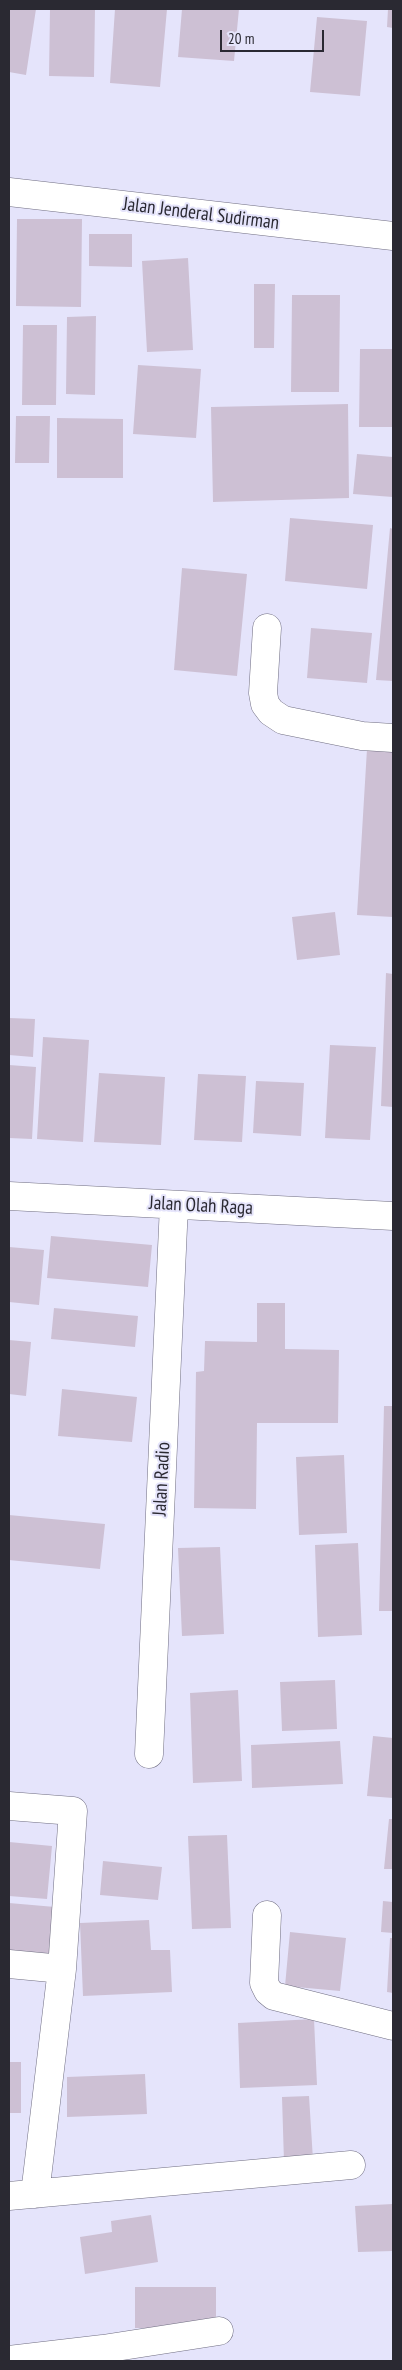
<!DOCTYPE html>
<html>
<head>
<meta charset="utf-8">
<style>
	body { margin:0 }
	#map { position:relative; width:402px; height:2370px; overflow:hidden; background:#e5e4fb; font-family:"PT Sans Narrow",sans-serif }
	canvas { display:block }
	.frame { position:absolute; inset:0; border:10px solid #2a2932; pointer-events:none }
	.scale { position:absolute; left:220px; top:30px; width:104px; height:22px; box-sizing:border-box; border:2px solid #2a2932; border-top:0; padding-left:6px; font-size:15px; line-height:18px; white-space:nowrap; color:#2a2932; -webkit-text-stroke:4px #e5e4fb; paint-order:stroke }
</style>
</head>
<body>
<div id="map">
<canvas width="402" height="2370"></canvas>
<div class="frame"></div>
<div class="scale">20 m</div>
</div>
<script>
const g = document.querySelector('canvas').getContext('2d');
g.lineJoin = 'round';
function paint(path, color) {
  g.fillStyle = color;
  g.fill(path, 'evenodd');
}
function toPath(rows) {
  const path = new Path2D();
  for (const r of rows) {
    path.moveTo(r[0], r[1]);
    for (let i = 2; i < r.length; i += 2) path.lineTo(r[i], r[i + 1]);
  }
  return path;
}
function trace(path, color, width, dash) {
  g.strokeStyle = color;
  g.lineWidth = width;
  g.lineCap = dash ? 'butt' : 'round';
  g.setLineDash(dash || []);
  g.stroke(path);
}
function label(font, color, halo, rows, align = 'center') {
  g.font = font + ' "PT Sans Narrow",sans-serif';
  g.lineWidth = 4;
  g.setLineDash([]);
  g.textBaseline = 'middle';
  g.strokeStyle = halo;
  g.fillStyle = color;
  for (const [text, x, y, turn = 0] of rows) {
    g.save();
    g.translate(x, y);
    g.rotate((+turn || 0) * Math.PI / 180);
    g.textAlign = isNaN(turn) ? turn : align;
    if (halo) g.strokeText(text, 0, 0);
    g.fillText(text, 0, 0);
    g.restore();
  }
}
const building = toPath([
	[9,9,36,9,26,75,9,72],
	[50,9,95,9,94,77,49,76],
	[115,9,167,9,160,87,110,83],
	[182,9,239,9,234,61,178,57],
	[388,9,393,9,393,28,387,27],
	[317,17,367,21,360,96,310,92],
	[17,219,82,219,81,307,16,306],
	[89,234,132,234,132,267,89,266],
	[188,258,193,350,147,352,142,261],
	[254,284,275,284,274,348,254,348],
	[292,295,340,295,339,392,291,392],
	[96,316,95,395,66,394,67,317],
	[23,325,57,325,56,405,22,405],
	[360,349,393,349,393,427,359,427],
	[138,365,201,369,196,438,133,434],
	[348,404,349,498,213,502,211,407],
	[16,416,50,416,49,463,15,463],
	[57,418,123,419,123,478,57,478],
	[357,454,393,457,393,497,353,494],
	[290,518,373,525,367,589,285,581],
	[390,528,393,529,393,681,376,680],
	[182,568,247,574,237,676,174,670],
	[311,628,372,633,367,683,307,678],
	[367,749,393,750,393,917,357,915],
	[335,912,340,955,297,960,292,917],
	[386,973,393,974,393,1107,381,1106],
	[9,1018,35,1019,33,1057,9,1055],
	[43,1037,89,1040,83,1142,37,1139],
	[330,1045,376,1047,370,1140,325,1138],
	[9,1065,36,1067,32,1139,9,1138],
	[99,1073,165,1077,161,1145,94,1142],
	[198,1074,246,1076,242,1142,194,1140],
	[256,1081,304,1083,301,1136,253,1133],
	[51,1236,152,1245,148,1287,47,1278],
	[9,1247,44,1250,39,1305,9,1302],
	[257,1303,285,1303,285,1349,339,1350,338,1423,257,1423,256,1509,194,1508,196,1372,204,1371,205,1341,257,1342],
	[54,1308,138,1316,135,1347,51,1339],
	[9,1340,31,1342,26,1396,9,1394],
	[62,1389,137,1397,132,1442,58,1436],
	[384,1406,393,1406,393,1611,379,1611],
	[344,1455,347,1533,299,1535,296,1457],
	[9,1515,105,1524,100,1569,9,1560],
	[358,1543,362,1635,318,1637,315,1545],
	[220,1547,224,1634,182,1636,178,1548],
	[335,1680,337,1729,282,1731,280,1682],
	[238,1690,242,1781,193,1783,190,1693],
	[373,1736,393,1738,393,1798,367,1796],
	[340,1741,343,1784,252,1788,251,1745],
	[389,1819,393,1819,393,1869,384,1869],
	[227,1835,231,1928,192,1929,188,1836],
	[9,1842,52,1846,47,1899,9,1896],
	[103,1861,162,1867,158,1900,100,1895],
	[383,1901,393,1902,393,1933,381,1932],
	[9,1903,55,1907,49,1971,9,1968],
	[149,1920,151,1950,170,1950,172,1992,83,1996,80,1923],
	[290,1932,346,1938,340,1991,285,1986],
	[390,1938,393,1938,393,1993,387,1992],
	[314,2019,317,2085,240,2088,238,2023],
	[9,2062,21,2062,21,2113,9,2113],
	[145,2074,147,2114,67,2117,67,2077],
	[309,2096,313,2160,284,2162,282,2097],
	[393,2204,393,2251,358,2252,355,2206],
	[151,2215,158,2262,85,2274,80,2237,112,2232,111,2221],
	[135,2287,216,2287,216,2328,135,2328]
]);
const minor = toPath([
	[267,628,263,693,265,704,271,712,283,720,362,736,393,738],
	[9,1196,393,1216],
	[149,1754,174,1205],
	[9,1806,73,1811,62,1969,35,2194],
	[267,1915,264,1983,268,1991,274,1996,393,2026],
	[9,1964,62,1969],
	[9,2196,351,2165],
	[9,2360,103,2349,219,2331]
]);
const major = toPath([
	[9,192,393,236]
]);
const streetNames = [
	["Jalan Jenderal Sudirman",201,214,7],
	["Jalan Olah Raga",201,1206,3],
	["Jalan Radio",162,1479,-87]
];
paint(building, '#cdc0d4');
trace(minor, '#706e82', 29);
trace(major, '#706e82', 29);
trace(minor, '#fff', 28);
trace(major, '#fff', 28);
label('19px', '#2a2932', '#e5e4fb', streetNames);
</script>
</body>
</html>
